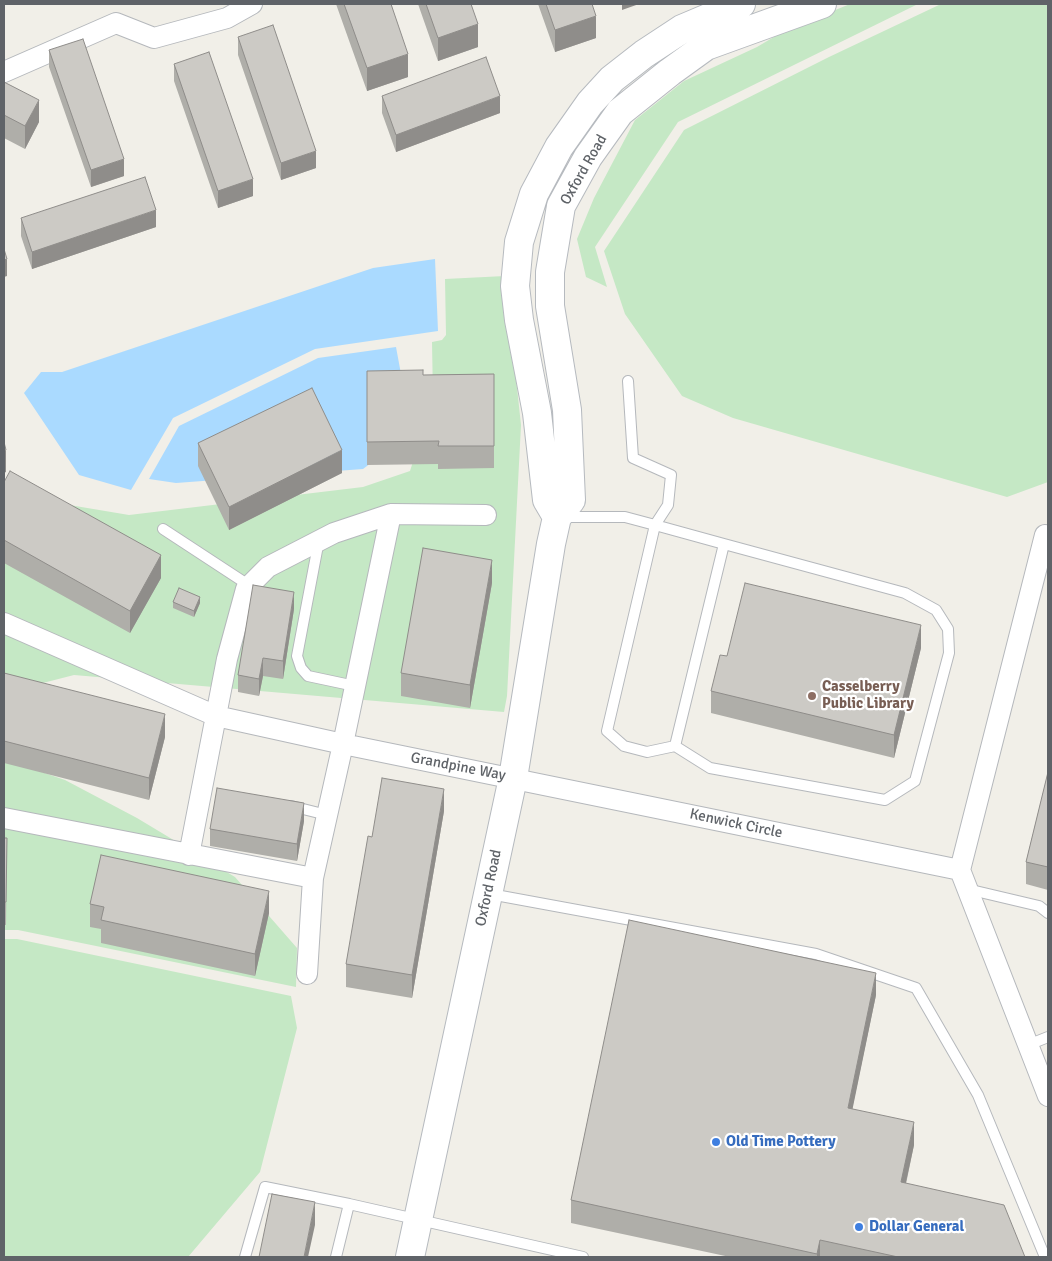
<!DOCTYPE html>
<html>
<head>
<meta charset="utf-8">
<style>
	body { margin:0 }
	#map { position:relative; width:1052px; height:1261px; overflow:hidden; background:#f1efe8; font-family:Signika,sans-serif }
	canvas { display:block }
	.frame { position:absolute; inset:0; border:5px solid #5f6368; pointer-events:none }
</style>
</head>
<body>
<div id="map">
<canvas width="1052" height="1261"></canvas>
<div class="frame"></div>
</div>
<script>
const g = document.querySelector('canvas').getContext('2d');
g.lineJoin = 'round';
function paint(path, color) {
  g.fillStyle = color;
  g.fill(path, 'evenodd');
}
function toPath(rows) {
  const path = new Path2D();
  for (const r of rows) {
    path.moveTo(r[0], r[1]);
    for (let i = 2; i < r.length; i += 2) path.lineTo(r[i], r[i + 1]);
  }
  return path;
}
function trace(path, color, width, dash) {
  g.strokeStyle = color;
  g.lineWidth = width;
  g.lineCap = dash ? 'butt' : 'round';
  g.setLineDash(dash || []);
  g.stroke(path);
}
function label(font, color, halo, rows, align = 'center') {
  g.font = font + ' Signika,sans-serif';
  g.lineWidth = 4.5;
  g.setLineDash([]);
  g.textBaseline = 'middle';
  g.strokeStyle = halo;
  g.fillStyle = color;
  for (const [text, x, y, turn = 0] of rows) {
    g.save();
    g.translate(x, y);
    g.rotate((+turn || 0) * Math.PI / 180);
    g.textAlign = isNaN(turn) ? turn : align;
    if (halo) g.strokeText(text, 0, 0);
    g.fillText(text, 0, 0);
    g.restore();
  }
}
const green = toPath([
	[850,4,918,4,678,122,595,247,607,287,586,277,577,239,594,198,635,120,684,81,757,47,784,31],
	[941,4,1048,4,1048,482,1007,497,733,418,682,396,625,314,604,251,684,130,829,57],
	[505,276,521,425,507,696,504,712,74,675,4,693,4,494,129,515,363,487,410,471,433,399,432,342,442,340,446,335,445,279],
	[4,759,65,780,137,818,235,877,297,948,296,987,18,930,4,930],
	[4,939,17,939,291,996,297,1028,260,1172,188,1257,4,1257]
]);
const water = toPath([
	[435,259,438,331,315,349,173,418,131,490,79,475,24,393,41,372,62,372,373,268],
	[396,347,411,428,388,450,363,469,176,483,149,479,179,426,318,358]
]);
const lane = toPath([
	[561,517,625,517,655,525,724,544,905,593,936,610,948,629,949,653,915,781,885,800,710,768,675,746,647,752,624,746,607,731,655,525,668,505,671,475,633,458,628,381],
	[163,529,250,586],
	[319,540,297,656,301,668,308,676,355,686],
	[675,746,724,544],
	[291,806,327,815],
	[967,889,1039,906,1048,913],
	[490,894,816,954,916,988,978,1095,1045,1257],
	[1028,1045,1048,1037],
	[245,1257,265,1187,349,1204],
	[336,1257,349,1204,583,1257]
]);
const street = toPath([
	[4,72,116,23,154,38,227,18,252,4],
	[4,623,216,716,343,744,391,514],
	[4,818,313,878,343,744,960,870,1048,1096],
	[189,855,227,659,246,589,268,567,334,533,391,514,486,515],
	[960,870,1045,535,1048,536],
	[307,974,313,878]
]);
const secondary = toPath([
	[557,517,547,500,537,413,519,320,515,286,519,242,534,194,559,147,590,103,612,79,644,54,682,29,741,4],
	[410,1257,513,778,551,544,557,517,571,500,567,410,550,306,550,272,561,206,588,157,620,112,670,72,706,46,822,4]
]);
const wall = toPath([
	[336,4,391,4,408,77,367,91],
	[418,4,471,4,478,47,438,61],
	[538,4,592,4,596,38,555,52],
	[238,37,316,168,281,180,238,55],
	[49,50,124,176,91,187,49,67],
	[174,64,253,196,218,208,174,81],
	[4,82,39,122,25,149,4,138],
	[382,96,500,113,396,152,382,113],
	[21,218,156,227,32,269,21,236],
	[367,371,423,375,494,374,494,468,438,469,438,464,367,465],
	[198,443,342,473,229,530,198,466],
	[4,482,161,578,130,633,4,563],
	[492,583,470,708,401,696,401,673],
	[173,602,200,603,194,617,173,608],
	[294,609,283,679,263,676,259,696,238,692,238,675],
	[921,648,894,758,711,713,711,691],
	[4,673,165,737,149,800,4,763],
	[1048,772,1048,890,1026,884,1026,862],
	[444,811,412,998,346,987,346,964,372,837],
	[304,821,297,861,210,846,210,829],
	[4,838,7,838,6,925,4,925],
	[90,904,269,913,255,976,101,943,101,929,90,927],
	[876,995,852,1109,914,1145,906,1184,1025,1257,730,1257,571,1223,571,1200]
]);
const shadedWall = toPath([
	[622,4,639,4,622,10],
	[596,16,596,38,555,52,555,30],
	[478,24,478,47,438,61,438,38],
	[408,54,408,77,367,91,367,68],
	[500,96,500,113,396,152,396,135],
	[39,100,39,122,25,149,25,126],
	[316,151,316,168,281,180,281,163],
	[124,159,124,176,91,187,91,170],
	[253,179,253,196,218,208,218,191],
	[156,210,156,227,32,269,32,252],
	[7,259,7,276,4,277,4,260],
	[6,450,6,472,4,473,4,451],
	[342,450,342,473,229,530,229,507],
	[161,555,161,578,130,633,130,611],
	[492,560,492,583,470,708,470,685],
	[294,592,294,609,283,679,283,661],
	[200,597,200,603,194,617,194,611],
	[921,625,921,648,894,758,894,735],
	[263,658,263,676,259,696,259,679],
	[165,714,165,737,149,800,149,778],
	[444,789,444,811,412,998,412,975],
	[304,803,304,821,297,861,297,844],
	[269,891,269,913,255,976,255,954],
	[876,973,876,995,848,1131,848,1108],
	[914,1122,914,1145,901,1205,901,1182],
	[315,1202,315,1225,308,1257,304,1257],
	[820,1240,820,1257,817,1257,817,1254]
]);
const building = toPath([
	[344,4,391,4,408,54,367,68,344,4],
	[426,4,471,4,478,24,438,38,426,4],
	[546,4,592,4,596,16,555,30,546,4],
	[273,25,316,151,281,163,238,37,273,25],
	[83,39,124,159,91,170,49,50,83,39],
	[209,52,253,179,218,191,174,64,209,52],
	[486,57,500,96,396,135,382,96,486,57],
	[4,82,39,100,25,126,4,115,4,82],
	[145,177,156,210,32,252,21,218,145,177],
	[4,249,7,259,4,260,4,249],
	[423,370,423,375,494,374,494,446,438,446,439,441,367,442,367,371,423,370],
	[312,388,342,450,229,507,198,443,312,388],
	[4,442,6,450,4,451,4,442],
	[10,471,161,555,130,611,4,540,4,482,10,471],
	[423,548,492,560,470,685,401,673,423,548],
	[745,583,921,625,894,735,711,691,720,655,727,656,745,583],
	[253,585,294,592,283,661,263,658,259,679,238,675,253,585],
	[179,588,200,597,194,611,173,602,179,588],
	[4,673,165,714,149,778,4,741,4,673],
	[1048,772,1048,867,1026,862,1048,772],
	[382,778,444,789,412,975,346,964,368,836,372,837,382,778],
	[217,788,304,803,297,844,210,829,217,788],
	[4,838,7,838,6,902,4,902,4,838],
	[101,855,269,891,255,954,101,920,104,907,90,904,101,855],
	[629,920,876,973,848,1108,914,1122,901,1182,1004,1205,1025,1257,898,1257,820,1240,817,1254,571,1200,629,920],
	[272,1194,315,1202,304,1257,259,1257,272,1194]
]);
const markers = [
	[812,696,5,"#8d6e63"],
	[716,1142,5,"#3f7fe0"],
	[859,1227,5,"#3f7fe0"]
];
const streetNames = [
	["Oxford Road",584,170,-60],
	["Grandpine Way",458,767,11],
	["Kenwick Circle",736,824,12],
	["Oxford Road",489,888,-78]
];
const educationNames = [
	["Casselberry",822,687],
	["Public Library",822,704]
];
const shopNames = [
	["Old Time Pottery",726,1142],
	["Dollar General",869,1227]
];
paint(green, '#c5e8c5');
paint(water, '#aadaff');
trace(lane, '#b5b8bc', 12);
trace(street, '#b5b8bc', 22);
trace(secondary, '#b6babf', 30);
trace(lane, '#fff', 10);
trace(street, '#fff', 20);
trace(secondary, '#fff', 28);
paint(wall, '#afaea9');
paint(shadedWall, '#8f8d8a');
paint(building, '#cccac5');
trace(building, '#8f8d8a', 1);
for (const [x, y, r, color] of markers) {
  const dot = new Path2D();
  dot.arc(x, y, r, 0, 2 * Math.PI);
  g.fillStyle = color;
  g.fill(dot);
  trace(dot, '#fff', 2);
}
label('15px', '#5f6368', '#fff', streetNames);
label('bold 15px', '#785e54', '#fff', educationNames, 'left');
label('bold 15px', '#366cbe', '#fff', shopNames, 'left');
</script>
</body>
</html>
